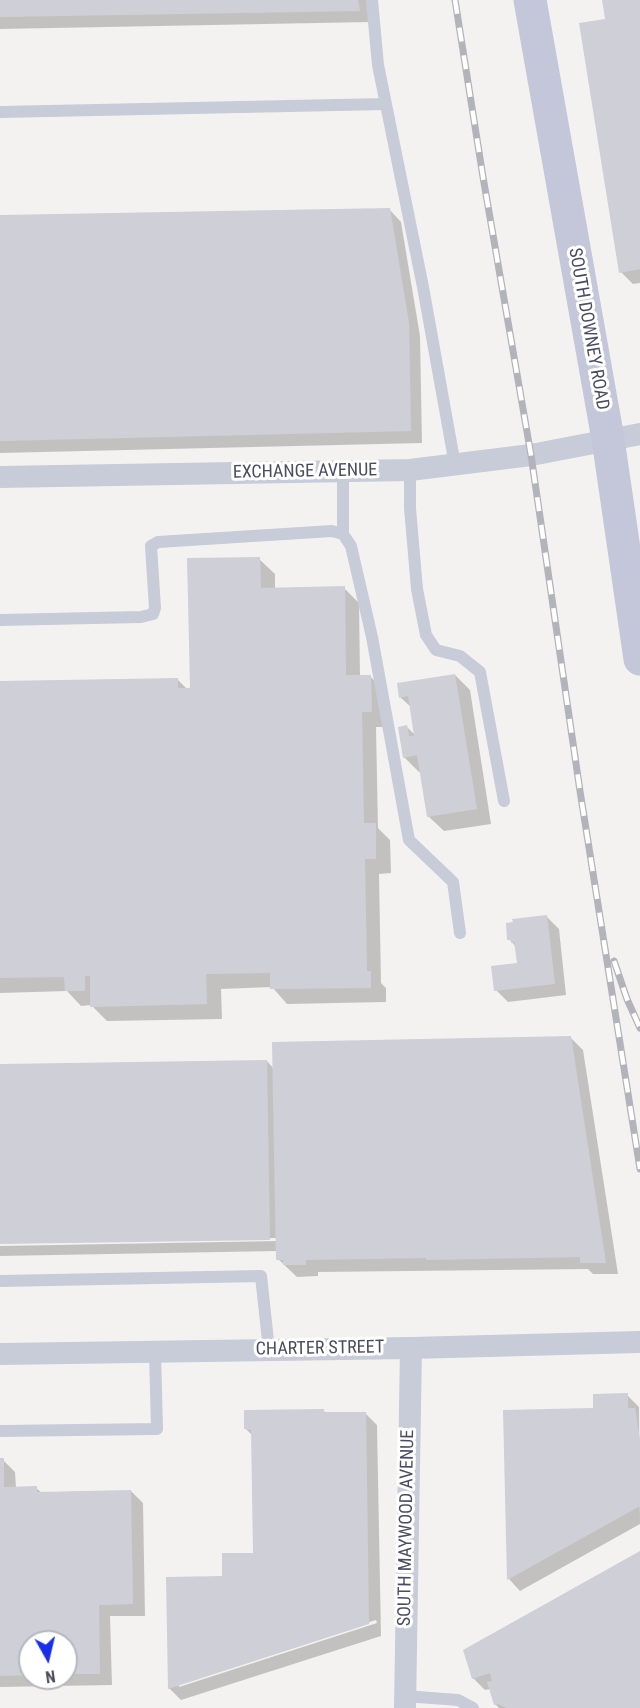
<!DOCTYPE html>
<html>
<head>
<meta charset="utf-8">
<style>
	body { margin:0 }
	#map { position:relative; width:640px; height:1708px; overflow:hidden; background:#f4f2f1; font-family:"Roboto Condensed",sans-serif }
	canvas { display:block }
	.north { position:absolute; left:18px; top:1630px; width:60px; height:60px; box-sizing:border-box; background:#fff; border:2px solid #b6b8bf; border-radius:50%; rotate:172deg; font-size:16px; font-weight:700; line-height:24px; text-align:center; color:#494d5f }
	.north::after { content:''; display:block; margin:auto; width:21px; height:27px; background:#182fe7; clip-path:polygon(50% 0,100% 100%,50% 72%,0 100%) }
</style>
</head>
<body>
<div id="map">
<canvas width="640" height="1708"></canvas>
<div class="north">N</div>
</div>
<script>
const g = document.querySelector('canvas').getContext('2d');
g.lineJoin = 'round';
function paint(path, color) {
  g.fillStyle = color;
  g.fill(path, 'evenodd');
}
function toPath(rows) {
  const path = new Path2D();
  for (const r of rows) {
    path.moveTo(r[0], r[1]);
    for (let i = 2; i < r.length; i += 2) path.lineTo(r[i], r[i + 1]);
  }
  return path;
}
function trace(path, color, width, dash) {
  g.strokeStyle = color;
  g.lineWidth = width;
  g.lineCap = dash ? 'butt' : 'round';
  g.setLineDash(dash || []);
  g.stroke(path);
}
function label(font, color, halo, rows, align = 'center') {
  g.font = font + ' "Roboto Condensed",sans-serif';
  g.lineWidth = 6;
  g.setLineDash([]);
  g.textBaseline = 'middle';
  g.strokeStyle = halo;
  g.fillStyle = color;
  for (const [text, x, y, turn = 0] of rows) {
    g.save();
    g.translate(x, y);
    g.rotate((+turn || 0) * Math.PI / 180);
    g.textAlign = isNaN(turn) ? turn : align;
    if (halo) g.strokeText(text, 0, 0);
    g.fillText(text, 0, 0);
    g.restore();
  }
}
const shadow = toPath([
	[0,0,367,0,371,22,0,29],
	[603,0,640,0,640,283,633,284,621,272,606,20],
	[389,209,401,222,420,336,422,443,0,453,0,217],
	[259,559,275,574,275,589,344,588,359,603,360,677,370,676,385,692,386,727,376,727,378,828,390,840,391,873,379,874,381,983,386,988,386,1002,287,1004,272,987,221,989,222,1019,107,1021,91,1005,81,1006,67,991,0,993,0,683,177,679,187,689,191,689],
	[455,675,470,690,491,824,444,831,428,816,421,772,419,772,404,757,407,727,416,736,411,707,400,697],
	[547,917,559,929,566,995,508,1002,496,990,518,964,516,947,509,939],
	[571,1038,583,1050,618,1274,593,1274,588,1269,318,1272,318,1276,297,1277,278,1259,277,1251,0,1256,0,1246,278,1241,278,1238,0,1243,0,1066,267,1061,274,1069],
	[627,1395,639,1407,640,1524,520,1591,509,1579,595,1410],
	[323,1410,327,1414,365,1413,377,1425,381,1636,181,1700,169,1688,224,1578,255,1554,253,1436,246,1429],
	[376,1620,377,1623,179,1687,179,1683],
	[0,1460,3,1460,15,1472,16,1488,36,1488,42,1493,131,1491,143,1503,145,1616,110,1616,112,1685,0,1687],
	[30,1642,66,1642,66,1678,30,1678],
	[640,1553,640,1708,499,1708,495,1704,490,1689,485,1690,473,1678]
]);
const building = toPath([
	[0,0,358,0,360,11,0,17],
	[602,0,640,0,640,269,619,273,579,23,605,19],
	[390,208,409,323,411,431,0,441,0,215],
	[260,557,261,588,345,586,346,675,371,675,372,712,362,712,364,823,376,823,376,859,365,859,367,971,371,971,371,988,270,989,270,973,206,974,207,1004,90,1007,90,976,85,976,85,991,65,991,64,977,0,978,0,681,178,678,178,688,190,688,187,558],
	[455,674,477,809,427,817,417,755,403,758,398,727,407,725,409,736,414,736,408,696,399,698,397,683],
	[547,915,555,984,494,991,491,966,517,963,514,942,511,943,511,940,507,940,506,923,513,922,512,919],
	[571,1036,606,1263,580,1263,580,1257,426,1260,426,1258,306,1260,306,1265,283,1265,283,1260,276,1260,272,1042],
	[267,1060,270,1240,0,1244,0,1064],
	[628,1393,628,1408,635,1408,640,1439,640,1506,507,1580,503,1410,593,1408,593,1394],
	[324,1409,324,1412,366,1412,369,1624,168,1689,166,1577,222,1576,222,1553,253,1553,251,1430,244,1429,244,1410],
	[0,1458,4,1458,4,1487,37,1486,37,1492,131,1490,133,1604,99,1605,100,1674,66,1674,66,1642,30,1642,30,1675,0,1676],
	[640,1551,640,1708,507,1708,498,1704,494,1705,487,1682,492,1681,490,1673,472,1679,463,1650]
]);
const lane = toPath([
	[372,0,378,65,423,287,455,465],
	[0,112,386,104],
	[410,470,410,508,417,589,426,635,436,650,460,656,480,672,504,801],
	[343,471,343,534,351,546,372,637,409,840,453,882,460,933],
	[0,620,141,617,153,614,155,608,151,546,158,542,332,531,343,534],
	[0,1281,261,1276,269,1350],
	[0,1431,157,1429,155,1352],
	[404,1696,458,1700,473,1708]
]);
const street = toPath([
	[0,477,410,470,531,455,640,434],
	[0,1354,411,1348,640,1342],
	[405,1708,411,1348]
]);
const secondary = toPath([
	[530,0,608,439,640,659]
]);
const rail = toPath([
	[455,0,483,177,531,455,580,791,640,1169],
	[614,961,627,999,640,1028]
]);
const streetNames = [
	["SOUTH DOWNEY ROAD",588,329,80],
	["EXCHANGE AVENUE",305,472,-1],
	["CHARTER STREET",320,1349,-1],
	["SOUTH MAYWOOD AVENUE",407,1528,-89]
];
paint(shadow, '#0003');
paint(building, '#cecfd7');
trace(lane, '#c8cbd8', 12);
trace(street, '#c8cbd8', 22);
trace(secondary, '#c4c7da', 33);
trace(rail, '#b3b4bb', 7);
trace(rail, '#fff', 4.5, [14]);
label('18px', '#494d5f', '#fff', streetNames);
</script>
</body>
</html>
